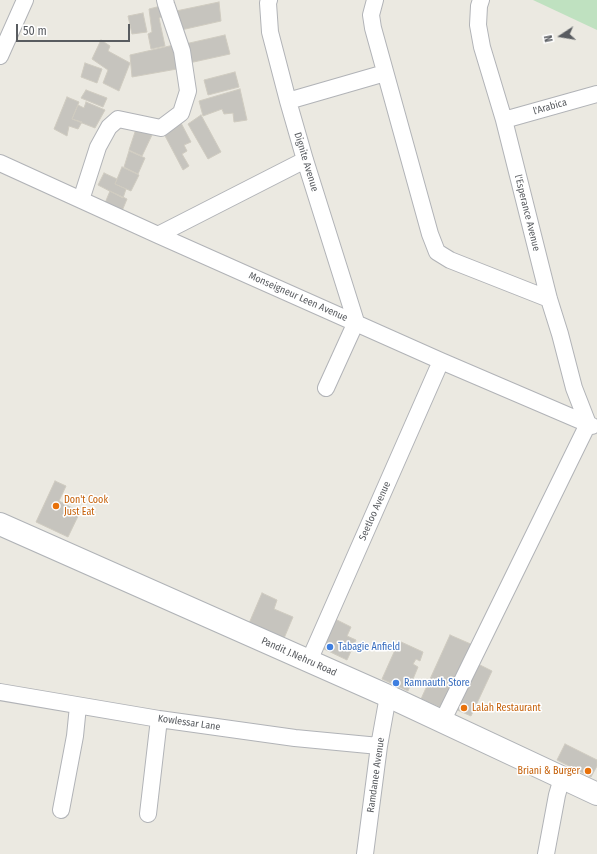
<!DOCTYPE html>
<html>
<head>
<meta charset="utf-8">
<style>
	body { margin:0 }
	#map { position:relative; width:597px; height:854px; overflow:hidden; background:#ebe9e1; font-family:"Fira Sans Condensed",sans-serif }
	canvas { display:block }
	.north { position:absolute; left:541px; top:16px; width:40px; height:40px; -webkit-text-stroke:3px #fff; paint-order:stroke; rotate:258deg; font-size:11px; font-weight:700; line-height:16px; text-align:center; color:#595c60 }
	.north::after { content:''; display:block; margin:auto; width:14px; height:18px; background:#595c60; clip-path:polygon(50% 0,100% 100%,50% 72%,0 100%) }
	.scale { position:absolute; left:16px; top:24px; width:114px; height:18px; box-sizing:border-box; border:2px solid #595c60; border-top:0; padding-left:5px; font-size:12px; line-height:14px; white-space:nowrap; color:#595c60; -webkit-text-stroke:3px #fff; paint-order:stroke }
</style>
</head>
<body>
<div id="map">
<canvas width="597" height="854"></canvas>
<div class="north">N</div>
<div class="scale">50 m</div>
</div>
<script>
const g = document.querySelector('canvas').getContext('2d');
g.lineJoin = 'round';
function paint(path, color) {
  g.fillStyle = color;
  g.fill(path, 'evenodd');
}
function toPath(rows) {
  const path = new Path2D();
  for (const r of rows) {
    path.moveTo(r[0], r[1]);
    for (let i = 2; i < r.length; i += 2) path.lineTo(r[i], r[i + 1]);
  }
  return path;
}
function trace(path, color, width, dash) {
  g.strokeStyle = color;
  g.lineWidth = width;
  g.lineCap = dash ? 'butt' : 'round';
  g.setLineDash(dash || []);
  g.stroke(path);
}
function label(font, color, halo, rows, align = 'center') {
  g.font = font + ' "Fira Sans Condensed",sans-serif';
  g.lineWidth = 3;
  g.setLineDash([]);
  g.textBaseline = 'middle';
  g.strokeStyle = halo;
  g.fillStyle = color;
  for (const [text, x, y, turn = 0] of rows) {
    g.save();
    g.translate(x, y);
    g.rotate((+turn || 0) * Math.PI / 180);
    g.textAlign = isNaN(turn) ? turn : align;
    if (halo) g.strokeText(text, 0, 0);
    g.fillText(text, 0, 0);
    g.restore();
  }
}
const green = toPath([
	[533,0,597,0,597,30]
]);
const building = toPath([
	[219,2,221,21,181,30,176,11,219,2],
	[161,6,163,16,159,18,165,46,151,49,148,34,152,32,149,9,161,6],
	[143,13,147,32,132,34,128,16,143,13],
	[225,35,230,54,189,63,185,44,225,35],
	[101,40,110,46,108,51,130,63,119,91,103,83,108,70,92,59,101,40],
	[174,45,177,69,132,77,130,55,174,45],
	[85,63,102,69,97,83,81,77,85,63],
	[235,72,239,87,208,95,204,80,235,72],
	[240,89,247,120,234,122,233,113,224,114,222,109,203,116,199,101,240,89],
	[86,90,107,98,103,107,81,98,86,90],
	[67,97,79,102,72,119,82,122,78,129,69,126,67,136,54,129,67,97],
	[86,102,105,110,95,128,72,119,78,105,84,108,86,102],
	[201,115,221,152,208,159,188,124,201,115],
	[180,121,191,142,184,145,187,151,182,154,189,166,183,170,163,132,180,121],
	[136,129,152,135,142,156,129,150,136,129],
	[129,151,145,158,138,174,124,167,129,151],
	[122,167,139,175,131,191,115,184,122,167],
	[104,173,117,179,115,184,126,189,123,198,98,185,104,173],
	[110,191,127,199,122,211,105,203,110,191],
	[55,481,66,486,59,501,80,512,68,537,36,522,55,481],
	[262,593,277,600,274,609,293,617,282,643,247,628,262,593],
	[335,619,351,627,347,636,356,640,347,660,322,648,335,619],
	[450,635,473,645,444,709,421,699,450,635],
	[399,641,423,652,420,661,416,659,413,664,418,667,408,691,382,679,399,641],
	[476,663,492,671,471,716,455,709,476,663],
	[565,744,597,760,597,766,591,777,557,760,565,744]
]);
const street = toPath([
	[269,0,268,3,270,32,288,101,305,160,356,322,326,388],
	[375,0,371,15,373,28,430,234,437,252,450,260,549,299],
	[0,56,25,0],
	[288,101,385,73],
	[504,120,597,94],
	[0,163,158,235,441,361,588,424,592,426],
	[81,200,98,147,109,127,118,119,161,128,181,113,188,91,182,51,166,4,165,0],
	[158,235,305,160],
	[309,661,441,361],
	[0,692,159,719,295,738,379,746],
	[442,722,588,424,574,388,560,334,549,299,504,120,482,47,478,25,479,6,481,0],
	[61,810,75,736,78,706],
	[148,814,159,719],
	[365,854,379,746,388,696],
	[546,854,557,795,562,778]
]);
const secondary = toPath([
	[0,524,388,696,597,794]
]);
const markers = [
	[56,506,4,"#e8710a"],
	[330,647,4,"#3f7fe0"],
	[396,683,4,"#3f7fe0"],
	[464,708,4,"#e8710a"],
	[588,771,4,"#e8710a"]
];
const streetNames = [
	["l'Arabica",550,107,-16],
	["Dignite Avenue",306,162,73],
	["l'Esperance Avenue",527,213,76],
	["Monseigneur Leen Avenue",298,297,24],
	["Seetloo Avenue",375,511,-66],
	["Pandit J.Nehru Road",299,657,24],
	["Kowlessar Lane",189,723,8],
	["Ramdanee Avenue",376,775,-82]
];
const foodNames = [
	["Don't Cook",64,500],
	["Just Eat",64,512],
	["Lalah Restaurant",472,708],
	["Briani & Burger",580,771,"right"]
];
const shopNames = [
	["Tabagie Anfield",338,647],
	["Ramnauth Store",404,683]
];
paint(green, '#bfe1c0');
paint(building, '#c6c4be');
trace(building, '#cfcbc0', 1);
trace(street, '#b1b3b7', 18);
trace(secondary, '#b0b3b7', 24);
trace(street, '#fff', 16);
trace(secondary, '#fff', 22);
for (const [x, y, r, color] of markers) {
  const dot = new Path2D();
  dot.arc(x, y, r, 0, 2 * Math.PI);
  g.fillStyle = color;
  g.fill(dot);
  trace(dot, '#fff', 1.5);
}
label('10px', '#595c60', '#fff', streetNames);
label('10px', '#c56008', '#fff', foodNames, 'left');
label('10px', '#366cbe', '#fff', shopNames, 'left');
</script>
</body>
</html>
